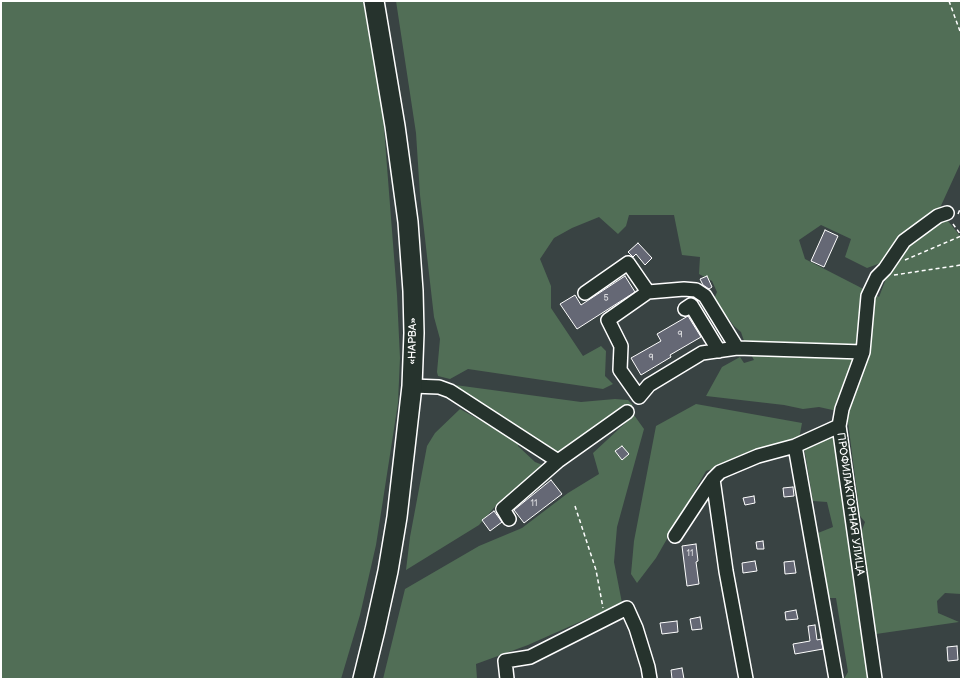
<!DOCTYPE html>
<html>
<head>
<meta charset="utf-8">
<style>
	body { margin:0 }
	#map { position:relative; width:962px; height:680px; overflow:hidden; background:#394343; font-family:"Balsamiq Sans",sans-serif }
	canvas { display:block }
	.frame { position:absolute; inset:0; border:2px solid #fff; pointer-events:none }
</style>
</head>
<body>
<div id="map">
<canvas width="962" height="680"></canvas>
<div class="frame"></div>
</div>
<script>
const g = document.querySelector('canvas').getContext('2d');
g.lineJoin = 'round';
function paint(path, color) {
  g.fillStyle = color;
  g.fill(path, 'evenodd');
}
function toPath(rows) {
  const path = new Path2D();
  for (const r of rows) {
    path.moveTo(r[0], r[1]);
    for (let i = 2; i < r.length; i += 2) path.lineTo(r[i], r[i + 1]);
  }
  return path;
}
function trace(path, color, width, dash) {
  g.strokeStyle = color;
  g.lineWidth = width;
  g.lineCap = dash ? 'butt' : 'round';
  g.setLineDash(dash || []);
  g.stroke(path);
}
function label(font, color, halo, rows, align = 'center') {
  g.font = font + ' "Balsamiq Sans",sans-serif';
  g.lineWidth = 3;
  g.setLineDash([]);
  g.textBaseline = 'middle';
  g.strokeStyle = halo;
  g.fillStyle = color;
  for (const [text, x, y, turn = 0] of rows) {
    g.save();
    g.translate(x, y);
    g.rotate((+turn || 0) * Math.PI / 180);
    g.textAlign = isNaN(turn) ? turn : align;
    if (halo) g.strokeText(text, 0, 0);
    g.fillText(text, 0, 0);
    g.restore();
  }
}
const green = toPath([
	[1,1,363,1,383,115,397,295,400,358,398,403,376,545,360,615,341,679,1,679],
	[396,1,961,1,961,162,939,210,961,237,961,594,945,593,937,601,938,613,959,622,876,634,861,533,865,522,860,516,847,414,837,411,819,407,803,409,784,405,706,396,722,367,740,357,744,363,754,360,745,344,741,332,734,326,714,299,717,292,712,281,699,274,700,257,682,255,674,215,629,215,626,226,618,234,599,217,572,228,554,238,540,259,551,286,551,308,583,356,601,346,606,351,605,376,613,384,603,389,468,369,450,379,438,376,437,372,440,339,434,317,420,195,416,133],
	[821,225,851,239,845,257,867,268,878,264,889,271,879,297,805,259,799,240],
	[455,385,581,402,615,399,628,400,633,405,558,453,458,391],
	[696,404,802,423,799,439,706,471,656,558,637,583,631,574,634,541,656,426],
	[460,409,519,442,518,446,535,462,545,466,499,502,479,525,406,570,410,537,427,446,435,433],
	[634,415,644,429,617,527,614,562,622,603,528,645,476,664,477,679,383,679,405,589,479,546,522,528,568,493,599,474,593,453],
	[835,433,862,636,869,679,844,679,848,672,836,598,829,598,818,533,833,527,827,502,813,501,803,441]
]);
const building = toPath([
	[825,230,838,236,824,267,811,261,825,230],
	[638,243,652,258,645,265,636,254,633,257,628,252,638,243],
	[625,276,635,292,577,329,560,304,575,295,581,305,625,276],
	[707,276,712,287,709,289,703,285,700,279,707,276],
	[688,316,701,337,670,355,671,357,641,375,631,358,661,341,657,334,688,316],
	[622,446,629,454,622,460,615,451,622,446],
	[551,480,562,494,524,523,514,510,551,480],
	[793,487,794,496,784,497,783,488,793,487],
	[754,496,755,503,745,505,743,498,754,496],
	[494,511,502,522,490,531,482,520,494,511],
	[763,541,764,549,757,549,756,542,763,541],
	[696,544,698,561,696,562,699,584,687,586,682,546,696,544],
	[755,561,757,571,743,573,742,563,755,561],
	[794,561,796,573,785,574,784,562,794,561],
	[796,610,798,619,786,620,785,612,796,610],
	[700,617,702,629,692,630,690,619,700,617],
	[677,621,678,632,662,634,660,623,677,621],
	[815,625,817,640,821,639,823,649,795,654,793,644,810,641,808,626,815,625],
	[957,646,958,660,948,661,947,647,957,646],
	[682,668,684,679,672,679,671,670,682,668]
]);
const path = toPath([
	[949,1,961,34],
	[958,214,961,207],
	[953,224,961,235],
	[905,260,961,236],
	[894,275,961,265],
	[575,506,596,570,603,608]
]);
const minor = toPath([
	[648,292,608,320,621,346,620,370,639,397,649,385,702,353,737,348,863,352],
	[648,292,684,289,696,290,705,296,737,348],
	[585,293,628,263,648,292],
	[685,309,691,305,719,351],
	[412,386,439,387,450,391,558,461],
	[795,446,836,679],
	[713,479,726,571,746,679],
	[509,519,503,509,558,461,627,412],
	[675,536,702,495,713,479,720,472,758,456,795,446,839,426],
	[507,679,505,661,530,657,627,608,636,628,648,667,650,679],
	[875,679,839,426,842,409,863,352,868,296,877,277,885,269,904,241,938,216,947,213]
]);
const highway = toPath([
	[363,679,375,630,388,571,397,517,412,386,414,333,413,291,408,222,395,126,374,1]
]);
const numberNames = [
	["5",606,299],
	["9",680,335],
	["9",651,358],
	["11",534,504],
	["11",690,554]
];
const streetNames = [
	["«НАРВА»",413,341,-89],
	["ПРОФИЛАКТОРНАЯ УЛИЦА",850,504,82]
];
paint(green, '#516e56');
paint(building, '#656875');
trace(building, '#fff', 1);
trace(minor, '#fff', 16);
trace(highway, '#fff', 22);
trace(path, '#fff', 1.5, [4, 3]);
trace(minor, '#26332d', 13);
trace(highway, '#26332d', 19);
label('9px', '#d8d9dc', null, numberNames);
label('11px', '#fff', '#26332d', streetNames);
</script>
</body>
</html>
